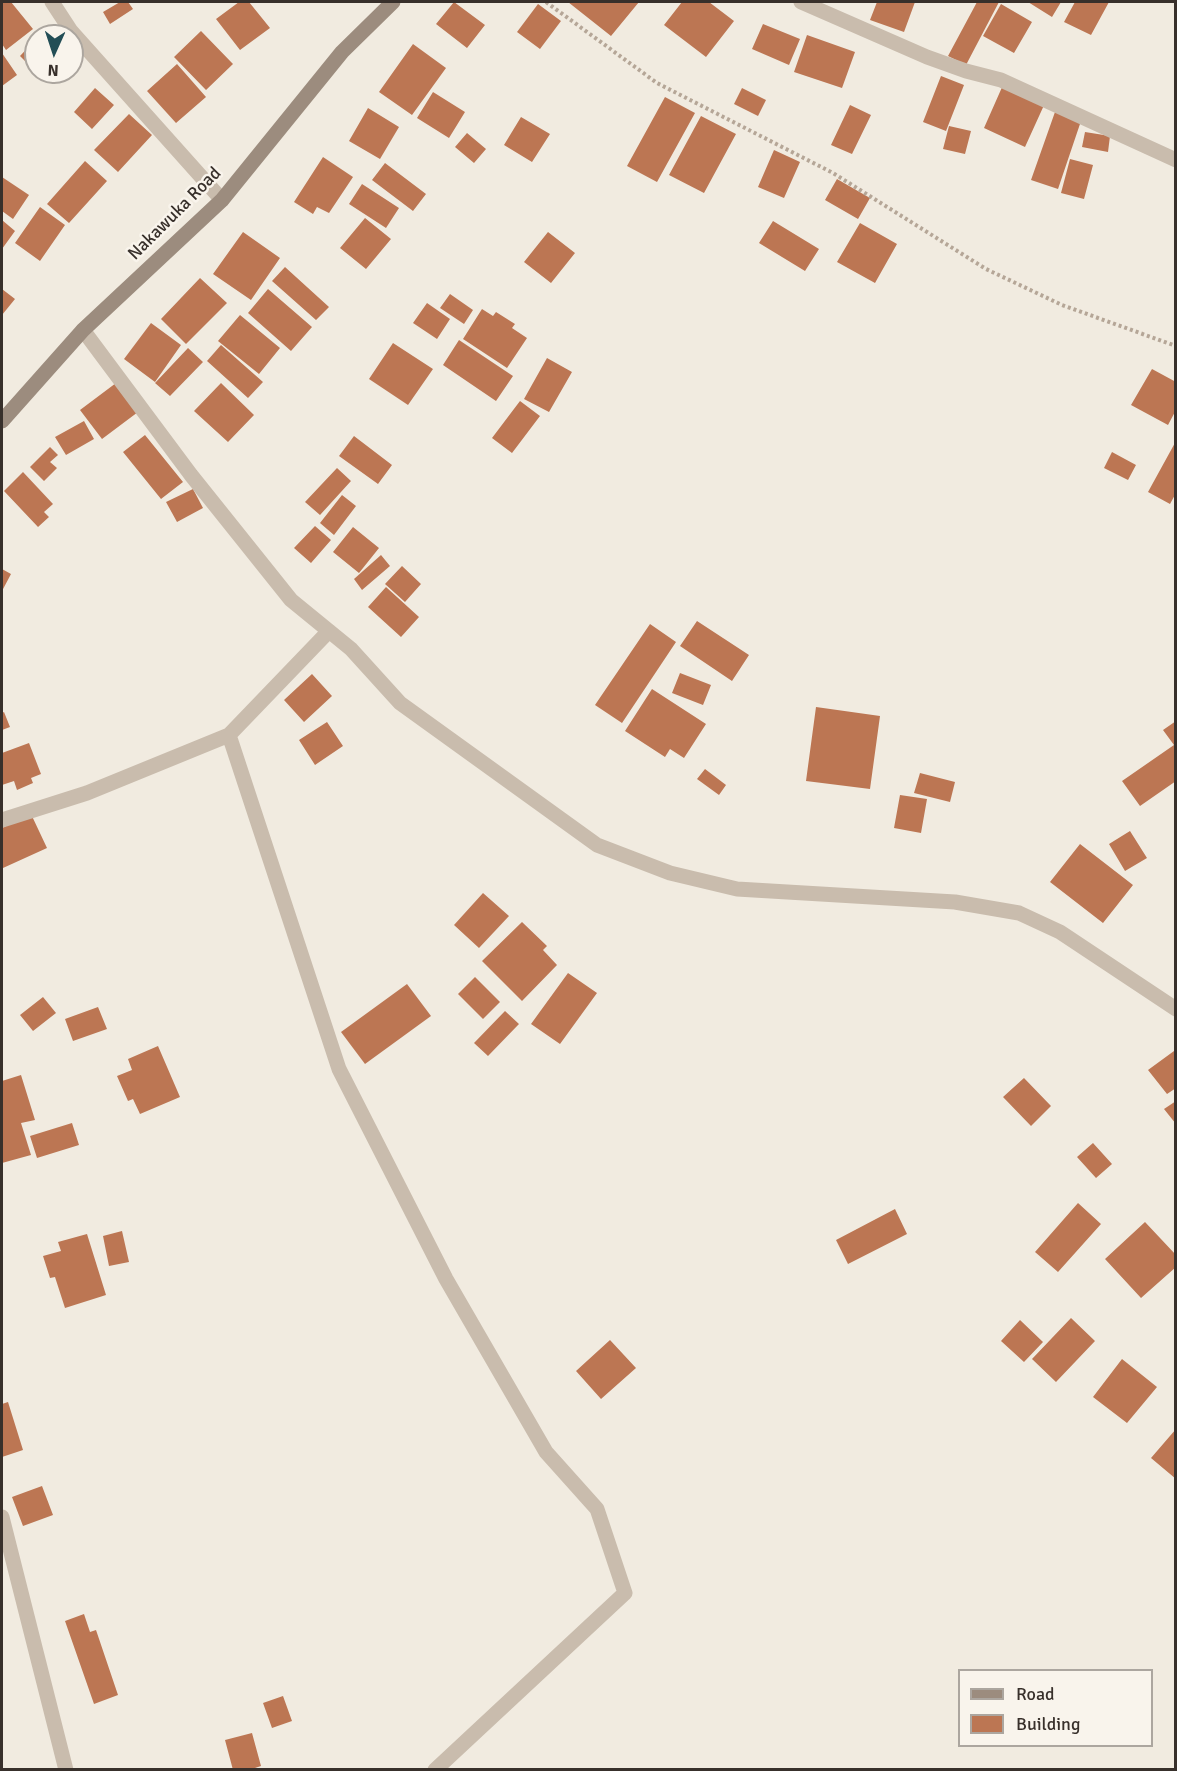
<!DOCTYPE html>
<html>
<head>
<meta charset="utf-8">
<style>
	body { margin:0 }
	#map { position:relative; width:1177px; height:1771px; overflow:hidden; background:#f1ebe0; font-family:Signika,sans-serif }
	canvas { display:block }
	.frame { position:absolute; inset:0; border:3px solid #38302b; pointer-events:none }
	.legend { position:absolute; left:958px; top:1669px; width:195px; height:78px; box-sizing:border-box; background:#f9f4ec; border:2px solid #aca69f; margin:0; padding:8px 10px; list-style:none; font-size:18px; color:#38302b }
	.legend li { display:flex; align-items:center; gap:12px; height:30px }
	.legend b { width:30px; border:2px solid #aca69f }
	.north { position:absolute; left:24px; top:24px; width:60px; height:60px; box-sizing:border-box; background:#f9f4ec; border:2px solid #aca69f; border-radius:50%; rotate:183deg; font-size:16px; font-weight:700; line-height:24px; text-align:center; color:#38302b }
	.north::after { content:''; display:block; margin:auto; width:21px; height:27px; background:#234e56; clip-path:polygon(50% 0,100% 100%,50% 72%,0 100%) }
</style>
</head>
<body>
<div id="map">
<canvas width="1177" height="1771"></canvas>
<div class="frame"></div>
<ul class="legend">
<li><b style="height:8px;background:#9c8c7e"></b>Road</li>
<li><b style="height:16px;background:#bc7653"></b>Building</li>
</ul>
<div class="north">N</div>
</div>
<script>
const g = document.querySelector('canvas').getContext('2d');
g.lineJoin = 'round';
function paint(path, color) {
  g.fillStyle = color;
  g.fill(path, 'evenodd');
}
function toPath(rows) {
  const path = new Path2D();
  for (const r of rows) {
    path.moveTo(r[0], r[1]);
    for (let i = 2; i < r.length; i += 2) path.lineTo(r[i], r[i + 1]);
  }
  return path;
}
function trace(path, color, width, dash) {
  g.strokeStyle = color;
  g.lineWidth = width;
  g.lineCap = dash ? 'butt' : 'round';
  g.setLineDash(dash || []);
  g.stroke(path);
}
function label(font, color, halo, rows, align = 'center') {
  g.font = font + ' Signika,sans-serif';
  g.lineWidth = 5;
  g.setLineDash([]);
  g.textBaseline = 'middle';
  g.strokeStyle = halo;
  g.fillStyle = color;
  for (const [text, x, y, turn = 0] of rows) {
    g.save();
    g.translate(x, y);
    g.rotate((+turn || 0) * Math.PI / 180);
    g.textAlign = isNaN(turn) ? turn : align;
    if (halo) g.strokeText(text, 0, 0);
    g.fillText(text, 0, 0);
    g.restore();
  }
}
const building = toPath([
	[2,2,11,2,33,29,6,50,2,44],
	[120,2,128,2,133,9,110,24,103,12],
	[239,2,249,2,270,28,240,50,216,19],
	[454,2,485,25,467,48,436,24],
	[568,2,639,2,611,36],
	[682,2,709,2,734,21,706,57,664,25],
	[877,2,915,2,904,32,870,20],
	[977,2,999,2,966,65,948,56],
	[1028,2,1061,2,1052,17],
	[1075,2,1109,2,1091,35,1064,22],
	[538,4,561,21,540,49,517,32],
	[1001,4,1032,22,1014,53,983,36],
	[763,24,800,39,789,65,752,49],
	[48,26,58,36,39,36],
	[201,31,233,64,206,90,174,57],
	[807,35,855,52,842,88,794,72],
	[36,39,36,72,20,56],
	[413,44,446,68,412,115,379,92],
	[2,53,17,75,2,86],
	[177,64,206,97,176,123,147,91],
	[36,72,57,72,47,82],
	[941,76,964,85,946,131,923,122],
	[1003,85,1045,103,1025,147,984,128],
	[95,88,114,105,92,129,74,112],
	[742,88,766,100,758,116,734,104],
	[433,92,465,112,449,138,417,118],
	[665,97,695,113,657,182,627,166],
	[850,105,871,115,852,154,831,145],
	[368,108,399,127,380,159,349,141],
	[1055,112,1081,121,1058,189,1031,180],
	[129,114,152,135,118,172,94,150],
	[701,116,736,134,704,193,669,175],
	[521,117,550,134,532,162,504,145],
	[949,126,971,131,965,154,943,149],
	[1085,132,1110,136,1108,152,1082,147],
	[467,133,486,149,474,163,455,147],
	[774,150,800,162,784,198,758,187],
	[323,157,353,177,329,213,317,207,313,214,294,202],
	[1070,159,1093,165,1084,199,1061,193],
	[85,161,107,181,69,223,47,204],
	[385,163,426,194,413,211,372,180],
	[2,177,29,195,13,219,2,211],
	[837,179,870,198,858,219,825,200],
	[362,184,399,208,386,228,349,204],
	[40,207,65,225,40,261,15,243],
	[365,218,391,239,366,269,340,248],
	[2,220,15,231,2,249],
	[773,221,819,249,805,271,759,243],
	[860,223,897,244,875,283,837,262],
	[243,232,280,258,251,300,213,274],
	[548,232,575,253,551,283,524,262],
	[285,267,329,307,316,320,272,281],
	[200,278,227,303,186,344,161,319],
	[2,289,15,299,2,315],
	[268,289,312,327,291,351,248,313],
	[450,294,473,310,464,324,440,308],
	[427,303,450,319,437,339,413,323],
	[482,309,493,316,496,312,515,324,512,328,527,338,507,368,463,339],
	[240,315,280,348,259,374,218,341],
	[151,323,181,345,155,382,124,359],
	[459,340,513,376,496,401,443,365],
	[393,343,433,369,408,405,369,379],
	[221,345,263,382,248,398,207,361],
	[188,348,203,362,170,396,155,383],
	[547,358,572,372,549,412,524,399],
	[1152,369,1176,382,1176,410,1168,425,1131,405],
	[116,383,138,412,102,439,80,410],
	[221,383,254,415,228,442,194,411],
	[520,401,540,416,512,453,492,438],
	[84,421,94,439,66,455,55,437],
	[145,435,183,482,161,499,123,452],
	[354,436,392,465,378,484,339,456],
	[1176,441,1176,493,1170,504,1148,492],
	[50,447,58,455,50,462,57,468,44,481,30,467],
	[1112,452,1136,465,1128,480,1104,468],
	[337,468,351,481,320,515,305,502],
	[23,472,53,504,44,512,49,517,38,527,4,491],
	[193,489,203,508,177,522,166,502],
	[342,495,356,506,334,535,320,523],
	[315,526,331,540,311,563,294,548],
	[353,527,379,548,359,573,333,552],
	[381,555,390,566,362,590,354,579],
	[402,566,421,584,405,602,385,584],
	[2,569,11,574,2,591],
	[386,587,419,617,401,637,368,607],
	[697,621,749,655,732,681,680,646],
	[650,624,676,642,622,723,595,705],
	[680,673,711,685,703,705,672,693],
	[312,674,332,696,304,722,284,700],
	[652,689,706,724,684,758,670,749,665,757,625,731],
	[816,707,880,716,870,789,806,781],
	[4,712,10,727,2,730,2,713],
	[1176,721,1176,781,1140,806,1122,781,1174,745,1163,730],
	[327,722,343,746,315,765,299,740],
	[29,743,41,774,31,778,33,783,17,790,14,781,2,785,2,753],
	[705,769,726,785,719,795,697,779],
	[920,773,955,782,950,802,914,793],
	[900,795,927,799,921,833,894,828],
	[31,814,47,848,3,868,2,865,2,828],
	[1130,831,1147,858,1125,871,1109,844],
	[1080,844,1133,885,1103,923,1050,882],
	[483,893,509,916,479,948,454,925],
	[522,922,547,946,543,950,557,965,522,1001,482,961],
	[568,973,597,993,560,1044,531,1024],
	[475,977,500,1002,483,1019,458,994],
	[407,984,431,1016,365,1064,341,1032],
	[43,997,56,1013,33,1031,20,1015],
	[98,1007,107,1029,73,1041,65,1019],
	[505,1011,519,1024,488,1056,474,1043],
	[158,1046,180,1097,140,1114,133,1099,128,1101,117,1076,132,1070,128,1059],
	[1174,1051,1176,1088,1167,1094,1148,1070],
	[21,1075,35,1120,21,1123,31,1155,2,1163,2,1081],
	[1024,1078,1051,1106,1031,1126,1003,1097],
	[1176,1101,1176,1124,1164,1109],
	[72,1123,79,1145,37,1158,30,1136],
	[1093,1143,1112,1164,1096,1178,1077,1157],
	[1078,1203,1101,1224,1058,1272,1035,1252],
	[895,1209,907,1234,848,1264,836,1240],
	[1145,1222,1176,1255,1176,1267,1141,1298,1105,1259],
	[122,1231,129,1262,109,1266,103,1236],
	[87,1234,106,1295,65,1308,55,1277,50,1278,43,1256,61,1251,58,1242],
	[1071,1318,1095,1341,1056,1382,1032,1359],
	[1020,1320,1043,1342,1024,1362,1001,1341],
	[610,1340,636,1368,601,1399,576,1371],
	[1122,1359,1157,1387,1127,1423,1093,1397],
	[8,1402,23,1450,2,1457,2,1404],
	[1176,1429,1176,1479,1151,1458],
	[42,1486,53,1515,23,1526,12,1497],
	[84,1614,90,1632,96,1630,118,1695,94,1704,65,1621],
	[283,1696,292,1721,272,1728,263,1703],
	[252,1733,261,1766,249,1770,233,1770,225,1740]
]);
const path = toPath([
	[546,2,657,83,833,173,986,269,1062,305,1176,346]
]);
const minor = toPath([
	[52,2,71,31,222,200],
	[801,2,927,57,966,71,1001,80,1176,160],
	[83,330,191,475,291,600,351,649,400,703,597,845,670,873,737,889,955,902,1019,913,1060,932,1176,1009],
	[229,735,339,1069,446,1279,546,1452,597,1509,625,1593,435,1770],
	[2,820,87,793,229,735,329,631],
	[2,1517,66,1770]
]);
const secondary = toPath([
	[2,421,83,330,222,200,342,52,393,2]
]);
const streetNames = [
	["Nakawuka Road",175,214,-45]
];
paint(building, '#bc7653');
trace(path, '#b5a697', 4, [3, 3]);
trace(minor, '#c9bcad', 15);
trace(secondary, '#9c8c7e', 15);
label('18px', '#38302b', '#f9f4ec', streetNames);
</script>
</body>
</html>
